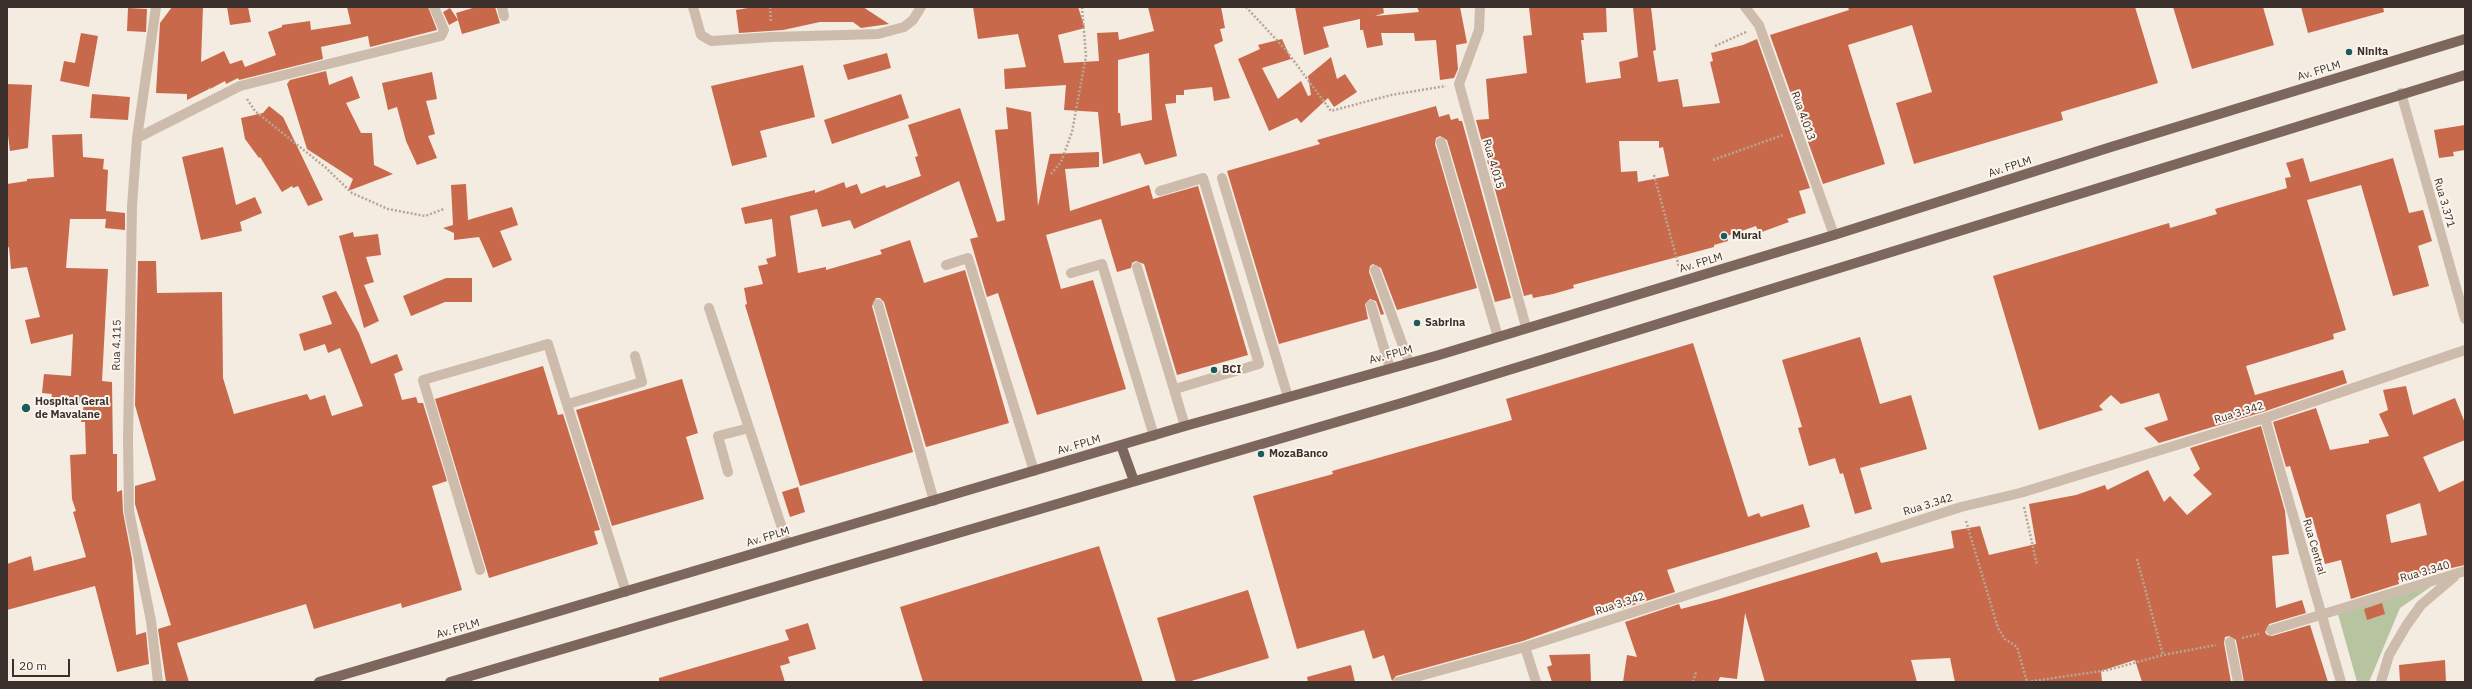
<!DOCTYPE html>
<html>
<head>
<meta charset="utf-8">
<style>
	body { margin:0 }
	#map { position:relative; width:2472px; height:689px; overflow:hidden; background:#f4ebe1; font-family:"IBM Plex Sans",sans-serif }
	canvas { display:block }
	.frame { position:absolute; inset:0; border:8px solid #3b302b; pointer-events:none }
	.scale { position:absolute; left:12px; top:659px; width:58px; height:18px; box-sizing:border-box; border:2px solid #3b302b; border-top:0; padding-left:5px; font-size:12px; line-height:14px; white-space:nowrap; color:#3b302b; -webkit-text-stroke:3px #fbf5ee; paint-order:stroke }
</style>
</head>
<body>
<div id="map">
<canvas width="2472" height="689"></canvas>
<div class="frame"></div>
<div class="scale">20 m</div>
</div>
<script>
const g = document.querySelector('canvas').getContext('2d');
g.lineJoin = 'round';
function paint(path, color) {
  g.fillStyle = color;
  g.fill(path, 'evenodd');
}
function toPath(rows) {
  const path = new Path2D();
  for (const r of rows) {
    path.moveTo(r[0], r[1]);
    for (let i = 2; i < r.length; i += 2) path.lineTo(r[i], r[i + 1]);
  }
  return path;
}
function trace(path, color, width, dash) {
  g.strokeStyle = color;
  g.lineWidth = width;
  g.lineCap = dash ? 'butt' : 'round';
  g.setLineDash(dash || []);
  g.stroke(path);
}
function label(font, color, halo, rows, align = 'center') {
  g.font = font + ' "IBM Plex Sans",sans-serif';
  g.lineWidth = 4;
  g.setLineDash([]);
  g.textBaseline = 'middle';
  g.strokeStyle = halo;
  g.fillStyle = color;
  for (const [text, x, y, turn = 0] of rows) {
    g.save();
    g.translate(x, y);
    g.rotate((+turn || 0) * Math.PI / 180);
    g.textAlign = isNaN(turn) ? turn : align;
    if (halo) g.strokeText(text, 0, 0);
    g.fillText(text, 0, 0);
    g.restore();
  }
}
const green = toPath([
	[2432,586,2400,608,2369,682,2357,682,2338,614]
]);
const building = toPath([
	[172,7,203,7,201,62,224,51,230,64,242,60,245,67,276,55,268,32,282,27,282,25,310,21,311,30,351,24,347,7,428,7,437,30,370,47,368,36,321,47,323,59,239,80,238,78,226,84,225,81,210,89,209,87,209,89,187,100,187,94,156,93,160,23],
	[227,7,248,7,251,22,230,25],
	[476,7,495,7,500,23,462,34,456,13],
	[754,7,863,7,889,24,861,28,853,22,820,22,783,30,739,33,736,10],
	[973,7,1078,7,1085,28,1058,35,1064,63,1099,61,1097,33,1118,32,1119,40,1154,31,1148,7,1221,7,1225,28,1220,29,1223,41,1214,45,1230,98,1214,101,1212,87,1184,90,1184,95,1176,95,1176,103,1165,104,1177,156,1145,165,1140,153,1103,164,1098,112,1064,110,1066,85,1005,89,1004,69,1026,67,1018,34,978,39],
	[1149,53,1152,120,1121,126,1120,113,1118,113,1118,60],
	[1295,7,1383,7,1384,13,1375,16,1419,12,1417,7,1460,7,1467,43,1456,45,1458,69,1454,78,1440,80,1436,40,1415,41,1414,33,1381,33,1383,45,1367,48,1363,30,1360,30,1360,19,1323,27,1329,47,1304,55],
	[1529,7,1606,7,1607,32,1583,33,1584,40,1581,40,1586,83,1621,78,1619,62,1638,57,1633,7,1651,7,1656,50,1653,51,1658,82,1678,79,1683,107,1720,103,1710,62,1713,61,1711,53,1743,45,1757,39,1810,188,1799,191,1806,213,1787,219,1789,222,1759,233,1756,226,1727,236,1728,241,1714,245,1714,247,1573,285,1574,288,1553,294,1533,298,1532,294,1524,296,1476,120,1489,119,1486,79,1527,73,1523,36,1532,35],
	[1619,141,1659,141,1659,148,1663,147,1669,176,1638,182,1637,171,1621,172],
	[1848,7,2135,7,2158,83,2061,112,2063,120,1914,164,1896,103,1932,92,1912,25,1848,45,1885,164,1823,184,1770,35,1849,10],
	[2173,7,2263,7,2274,45,2192,69],
	[2301,7,2383,7,2384,12,2308,33],
	[128,8,147,9,146,32,127,31],
	[450,8,458,20,449,25,443,12],
	[81,33,98,36,89,87,60,81,64,61,75,63],
	[1282,39,1291,59,1262,68,1278,99,1301,81,1308,96,1311,95,1308,76,1331,57,1337,79,1345,74,1357,92,1334,107,1328,98,1301,123,1297,118,1269,131,1238,59,1260,49,1258,45],
	[887,53,891,68,848,80,843,65],
	[803,65,815,117,760,131,767,157,732,166,711,86],
	[326,71,329,85,352,76,360,98,346,103,361,133,372,133,374,165,393,174,348,191,353,179,307,149,287,84,290,80],
	[432,72,437,99,426,101,435,134,428,136,437,158,417,165,406,141,397,107,388,110,382,83],
	[7,84,32,85,28,148,10,151,7,127],
	[92,94,130,97,128,120,90,118],
	[901,94,909,118,832,144,824,120],
	[269,106,283,117,323,200,308,206,298,186,293,188,292,186,282,192,260,157,259,158,245,139,241,118,263,113],
	[1436,106,1439,117,1449,114,1451,120,1458,118,1459,121,1462,121,1511,298,1495,302,1447,140,1440,136,1436,138,1435,144,1477,288,1397,310,1381,268,1373,264,1370,266,1369,272,1384,314,1381,315,1376,301,1370,299,1365,304,1368,319,1279,344,1227,171,1320,144,1317,140],
	[1006,107,1031,112,1038,206,1050,154,1099,152,1099,167,1065,169,1070,211,1149,185,1153,199,1198,186,1248,355,1177,375,1144,264,1136,261,1132,263,1131,268,1117,272,1101,219,1046,235,1061,289,1093,280,1126,389,1037,415,998,293,987,297,970,239,978,237,959,181,854,229,850,220,822,227,817,209,790,216,798,273,826,267,826,270,882,254,880,250,910,240,924,283,965,270,1009,423,926,447,884,302,880,298,876,298,872,306,913,452,800,486,745,305,747,304,744,288,763,284,758,266,768,264,766,259,776,256,772,219,745,224,741,208,815,190,815,193,844,182,846,188,857,184,861,194,885,185,886,188,921,176,915,157,918,156,908,125,960,108,997,222,1005,220,995,130,1008,129],
	[2465,125,2465,150,2453,152,2454,156,2439,158,2434,130],
	[82,134,83,157,104,159,103,169,108,170,106,211,125,213,125,230,105,228,106,219,70,219,66,268,108,269,102,381,112,382,113,454,117,454,117,492,122,490,123,512,132,559,136,635,146,632,149,664,117,672,95,586,7,610,7,564,31,556,34,571,86,557,73,512,76,511,72,499,70,455,86,454,85,422,81,422,84,404,51,401,52,394,42,393,44,374,71,376,73,334,31,344,25,320,40,317,27,267,11,269,9,247,7,248,7,184,27,181,27,179,54,177,52,135],
	[223,147,236,205,255,197,262,213,240,222,242,231,201,240,182,157],
	[2303,158,2310,182,2393,158,2409,213,2423,210,2432,241,2418,246,2429,286,2393,296,2361,185,2307,200,2346,330,2333,334,2334,339,2246,366,2255,395,2343,370,2347,383,2263,412,2159,443,2144,428,2168,420,2159,393,2121,404,2111,395,2099,406,2103,410,2039,430,1993,276,2169,223,2170,228,2217,214,2215,209,2287,188,2285,178,2291,177,2286,163],
	[466,184,468,220,512,207,518,225,500,231,512,260,493,268,479,237,454,240,454,233,443,228,453,225,451,185],
	[353,232,354,237,378,234,381,255,366,257,374,282,364,285,379,321,364,328,339,236],
	[138,261,156,261,157,293,222,292,223,378,234,414,307,394,310,400,325,395,332,416,363,406,340,348,328,353,325,344,304,351,299,334,332,324,322,296,336,291,359,333,371,364,397,354,403,370,394,374,402,400,416,397,418,403,423,403,447,481,432,486,462,590,402,608,401,603,314,629,306,604,177,643,189,682,166,682,158,629,171,625,135,504,135,486,156,480,135,405],
	[446,278,472,278,472,302,445,302,411,316,403,296],
	[1860,337,1880,404,1911,395,1927,449,1860,468,1872,509,1855,514,1843,473,1840,474,1835,458,1809,466,1798,428,1802,427,1782,360],
	[1693,343,1748,517,1759,513,1761,517,1803,504,1810,527,1667,570,1675,592,1621,609,1620,606,1523,641,1396,676,1392,681,1384,655,1373,659,1364,630,1297,649,1253,496,1333,474,1332,471,1512,420,1506,399],
	[543,366,558,415,563,414,600,530,594,531,598,544,489,578,435,399],
	[682,379,698,433,686,437,704,499,612,526,576,410],
	[2406,386,2413,415,2455,398,2465,423,2465,440,2423,457,2439,492,2465,480,2465,565,2398,580,2399,584,2351,599,2341,560,2325,564,2314,524,2308,525,2290,466,2286,467,2273,422,2316,408,2330,450,2369,443,2369,440,2389,436,2379,414,2388,410,2383,390],
	[2420,503,2427,535,2391,543,2386,515],
	[2261,426,2285,511,2289,554,2272,556,2276,608,2302,600,2306,613,2269,624,2265,632,2267,635,2272,636,2310,625,2328,682,2244,682,2236,640,2229,636,2225,637,2224,643,2231,682,2142,682,2135,660,2101,671,2102,682,1955,682,1950,658,1911,660,1917,682,1765,682,1745,613,1737,679,1720,677,1718,682,1623,682,1627,655,1637,657,1625,622,1679,604,1681,609,1719,599,1877,552,1881,563,1954,548,1951,531,1980,526,1989,555,2036,544,2029,504,2076,495,2105,485,2107,490,2148,470,2164,502,2170,496,2187,515,2212,494,2193,475,2200,469,2190,448],
	[798,487,805,512,790,517,782,492],
	[1099,546,1143,682,923,682,900,607],
	[1248,590,1269,658,1188,682,1176,682,1157,618],
	[2382,603,2385,614,2367,620,2364,609],
	[808,623,816,649,788,657,790,663,780,666,785,682,659,682,659,678,789,640,785,630],
	[1590,654,1591,682,1552,682,1547,667,1552,665,1549,655],
	[2445,660,2446,682,2400,682,2399,665],
	[1351,665,1355,682,1308,682,1307,677]
]);
const path = toPath([
	[770,7,771,23],
	[1246,7,1285,49,1331,111,1391,95,1446,86],
	[1715,46,1746,32],
	[247,99,255,111,325,167,352,193,388,209,425,216,444,209],
	[1713,160,1783,135],
	[1051,174,1061,162,1072,132,1086,56,1082,7],
	[1654,175,1679,267],
	[2024,507,2037,565],
	[1966,521,1998,628,2005,639,2017,647,2027,682],
	[2137,559,2163,655],
	[2242,638,2259,634],
	[1693,682,1696,672],
	[2027,682,2108,670,2163,655,2216,645]
]);
const minor = toPath([
	[156,7,137,138,132,206,128,439,129,511,151,621,158,682],
	[502,7,504,16],
	[693,7,701,35,711,41,772,37,878,34,904,27,913,20,921,7],
	[1480,7,1479,30,1459,84,1526,327],
	[1745,7,1759,25,1834,235],
	[2401,93,2465,319],
	[137,138,240,86,441,36,444,30,434,7],
	[1441,142,1498,337],
	[1222,178,1288,397],
	[1160,191,1203,178,1259,364,1175,389],
	[946,265,968,258,1034,471],
	[1137,267,1185,426],
	[1375,270,1409,362],
	[1071,273,1102,264,1154,436],
	[878,304,934,501],
	[1371,305,1390,368],
	[709,308,749,428],
	[568,404,642,382,635,356],
	[2265,418,2341,682],
	[728,472,718,436,749,428,787,543],
	[480,570,423,380,548,344,626,592],
	[2271,630,2465,571],
	[2230,642,2238,682],
	[1525,647,1536,682],
	[1398,682,1525,647,1961,507,2020,493,2265,418,2465,350],
	[2381,682,2389,655,2406,626,2421,605,2454,577]
]);
const major = toPath([
	[1121,445,1134,481],
	[319,682,1185,426,1439,355,1834,235,2111,147,2465,39],
	[450,682,1405,402,2465,75]
]);
const markers = [
	[2349,52,4,"#1f5a5e"],
	[1724,236,4,"#1f5a5e"],
	[1417,323,4,"#1f5a5e"],
	[1214,370,4,"#1f5a5e"],
	[26,408,5,"#1f5a5e"],
	[1261,454,4,"#1f5a5e"]
];
const poiNames = [
	["Ninita",2357,52],
	["Mural",1732,236],
	["Sabrina",1425,323],
	["BCI",1222,370],
	["Hospital Geral",35,402],
	["de Mavalane",35,415],
	["MozaBanco",1269,454]
];
const streetNames = [
	["Av. FPLM",2319,71,-17],
	["Rua 4.013",1803,116,70],
	["Rua 4.015",1493,164,74],
	["Av. FPLM",2010,167,-18],
	["Rua 3.371",2444,203,74],
	["Av. FPLM",1701,263,-17],
	["Rua 4.115",117,345,-89],
	["Av. FPLM",1391,355,-15],
	["Rua 3.342",2239,413,-17],
	["Av. FPLM",1079,445,-16],
	["Rua 3.342",1928,505,-17],
	["Av. FPLM",768,537,-17],
	["Rua Central",2314,547,74],
	["Rua 3.340",2425,572,-16],
	["Rua 3.342",1620,604,-18],
	["Av. FPLM",458,629,-16]
];
paint(green, '#b8c4a0');
paint(building, '#c8694b');
trace(path, '#b9a596', 2.5, [2, 2]);
trace(minor, '#cdbbac', 10);
trace(major, '#7d675c', 10);
for (const [x, y, r, color] of markers) {
  const dot = new Path2D();
  dot.arc(x, y, r, 0, 2 * Math.PI);
  g.fillStyle = color;
  g.fill(dot);
  trace(dot, '#fbf5ee', 1.5);
}
label('bold 11px', '#3b302b', '#fbf5ee', poiNames, 'left');
label('11px', '#3b302b', '#fbf5ee', streetNames);
</script>
</body>
</html>
